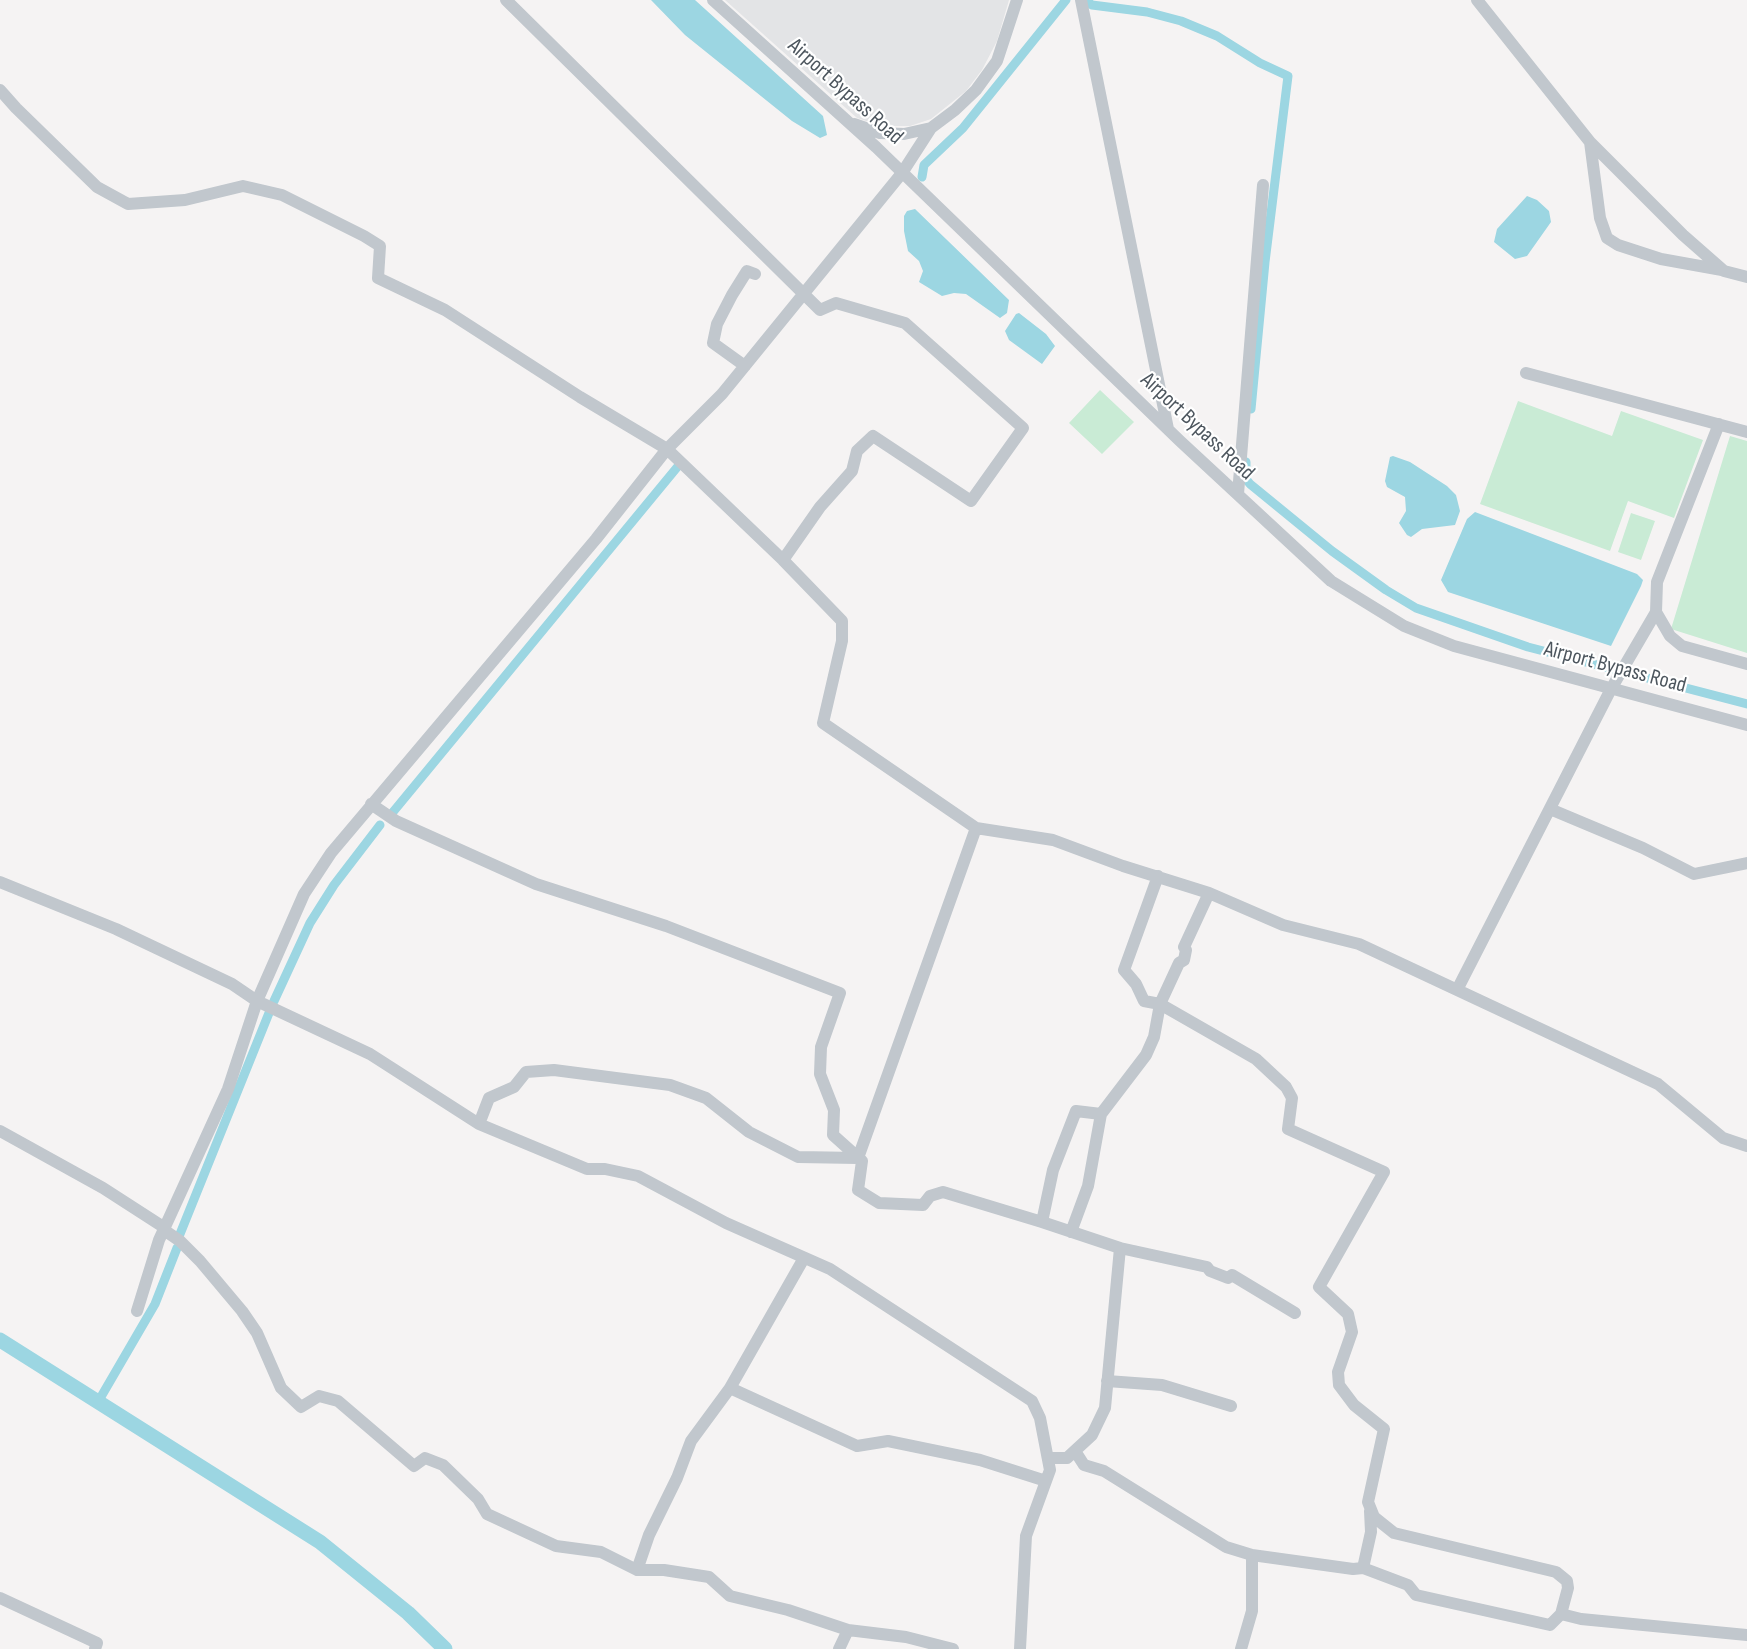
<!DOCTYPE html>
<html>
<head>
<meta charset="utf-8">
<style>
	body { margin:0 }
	canvas { display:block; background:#f5f3f3 }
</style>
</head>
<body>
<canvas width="1747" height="1649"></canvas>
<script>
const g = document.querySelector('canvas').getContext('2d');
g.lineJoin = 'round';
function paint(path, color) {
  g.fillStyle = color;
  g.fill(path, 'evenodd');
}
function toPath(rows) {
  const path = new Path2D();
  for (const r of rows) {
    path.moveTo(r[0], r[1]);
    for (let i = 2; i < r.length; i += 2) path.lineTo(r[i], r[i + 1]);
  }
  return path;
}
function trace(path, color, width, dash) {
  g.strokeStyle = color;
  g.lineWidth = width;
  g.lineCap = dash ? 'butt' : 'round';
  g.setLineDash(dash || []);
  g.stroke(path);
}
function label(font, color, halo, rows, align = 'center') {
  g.font = font + ' "Sofia Sans Condensed",sans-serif';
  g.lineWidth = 4.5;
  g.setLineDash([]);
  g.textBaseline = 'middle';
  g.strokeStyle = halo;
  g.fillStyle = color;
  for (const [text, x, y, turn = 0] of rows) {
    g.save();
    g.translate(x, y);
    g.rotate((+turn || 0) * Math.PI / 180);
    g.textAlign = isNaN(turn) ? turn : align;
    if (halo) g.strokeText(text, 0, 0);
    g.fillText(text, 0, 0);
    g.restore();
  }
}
const airport = toPath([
	[725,0,1009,0,997,41,982,70,966,91,931,119,910,126,882,126,857,118]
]);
const green = toPath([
	[1100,390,1134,422,1102,454,1069,423],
	[1518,401,1612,436,1621,411,1703,440,1674,518,1628,501,1610,551,1480,504],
	[1730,436,1747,441,1747,653,1671,629],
	[1631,513,1655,521,1641,560,1618,552]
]);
const water = toPath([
	[651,0,695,0,823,116,827,135,820,138,792,121,685,35],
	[1527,196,1537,200,1549,211,1551,222,1527,256,1515,259,1494,242,1497,229],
	[915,209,1009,300,1007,313,1000,318,966,294,954,293,942,296,919,282,923,271,919,261,908,251,904,231,904,216,907,211],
	[1019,313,1046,334,1055,346,1042,364,1009,340,1005,331,1016,314],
	[1393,456,1410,462,1447,486,1456,495,1460,511,1455,525,1422,529,1411,537,1407,535,1399,523,1406,511,1405,497,1387,487,1385,481,1390,457],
	[1475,512,1637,574,1643,580,1641,586,1611,646,1448,592,1441,580,1467,519]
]);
const canal = toPath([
	[1085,0,1092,5,1147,12,1181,21,1217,36,1260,63,1288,76,1265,262,1251,409],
	[922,177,924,165,963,128,1066,0],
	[1246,462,1246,479,1250,484,1332,551,1386,590,1416,608,1528,647,1747,704],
	[393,812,679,465],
	[274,1001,310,923,334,885,380,825],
	[180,1234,269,1013],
	[98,1402,155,1304,177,1248]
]);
const river = toPath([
	[0,1340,320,1542,408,1613,445,1649]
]);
const minor = toPath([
	[713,0,876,147,1180,441,1331,581,1404,626,1454,646,1747,725],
	[1081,0,1168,429],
	[1477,0,1590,142,1683,235,1724,271,1747,277],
	[0,90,16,108,97,187,128,204,185,200,243,186,282,195,364,236,380,246,378,278,445,310,580,397,667,449,783,560,820,507,852,471,857,451,873,436,971,501,1023,428,905,323,836,303,820,310,506,0],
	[854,124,880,133,904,134,931,128,955,110,976,90,997,61,1017,0],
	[1590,142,1600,218,1607,238,1618,245,1661,259,1722,270],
	[745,366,713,343,717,324,732,295,747,271,755,274],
	[1526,373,1747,432],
	[1719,424,1657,582,1656,612,1670,636,1682,646,1747,664],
	[1238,494,1263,185],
	[783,560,842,621,842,641,823,723,976,828,1053,840,1123,866,1209,893,1283,925,1359,944,1658,1084,1723,1138,1747,1146],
	[371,804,396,821,536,884,666,926,840,993,821,1047,820,1074,834,1110,833,1135,862,1161,858,1190,879,1203,923,1205,930,1196,943,1192,1042,1222,1053,1170,1076,1111,1101,1114,1146,1055,1154,1037,1160,1004,1144,1001,1136,984,1124,970,1158,876],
	[1550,809,1643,848,1694,874,1747,863],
	[0,882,116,929,232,984,257,1001,370,1054,479,1124,587,1169,605,1169,638,1176,726,1223,830,1269,1032,1401,1040,1418,1050,1470,1026,1536,1020,1649],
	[1209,893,1184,947,1186,950,1184,960,1179,963,1160,1004,1256,1059,1286,1087,1292,1098,1288,1129,1384,1172,1319,1287,1348,1314,1352,1332,1338,1372,1339,1385,1354,1405,1384,1429,1368,1502,1374,1517,1394,1533,1556,1572,1567,1581,1568,1588,1561,1614,1581,1619,1747,1635],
	[1457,990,1611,689,1656,612],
	[479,1124,489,1098,514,1087,526,1072,554,1070,670,1085,706,1098,749,1132,798,1157,858,1158,976,828],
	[0,1131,103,1188,165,1228],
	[1042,1222,1120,1248,1105,1408,1092,1435,1067,1458,1048,1458],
	[164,1230,180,1241,200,1261,242,1311,257,1333,281,1388,301,1407,319,1396,338,1401,414,1466,425,1458,443,1465,478,1499,487,1514,556,1546,601,1552,637,1570,664,1570,709,1577,730,1596,788,1610,848,1630,906,1637,953,1649],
	[1071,1232,1088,1186,1101,1114],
	[1120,1248,1207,1267,1210,1271,1228,1278,1232,1275,1295,1313],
	[804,1258,730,1388,857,1446,888,1441,980,1460,1046,1481],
	[137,1311,159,1240,228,1089,257,1001,304,894,331,853,596,539,667,449,722,394,902,173,931,128],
	[1107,1381,1162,1385,1231,1406],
	[1075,1451,1084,1465,1104,1471,1226,1547,1252,1555,1353,1569,1363,1568,1408,1585,1416,1595,1550,1625,1561,1614],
	[1363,1568,1371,1532,1370,1511],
	[637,1570,649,1535,677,1478,691,1441,730,1388],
	[0,1598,97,1643,95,1649],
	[839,1649,848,1630],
	[1241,1649,1252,1611,1252,1555]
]);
const streetNames = [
	["Airport Bypass Road",845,92,42],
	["Airport Bypass Road",1197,427,43],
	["Airport Bypass Road",1615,668,15]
];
paint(airport, '#e3e4e6');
paint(green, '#c9ebd5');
paint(water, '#9cd6e2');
trace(canal, '#9cd6e2', 9);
trace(river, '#9cd6e2', 15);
trace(minor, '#c1c7cd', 12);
label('22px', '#4d565e', '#fff', streetNames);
</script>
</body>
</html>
